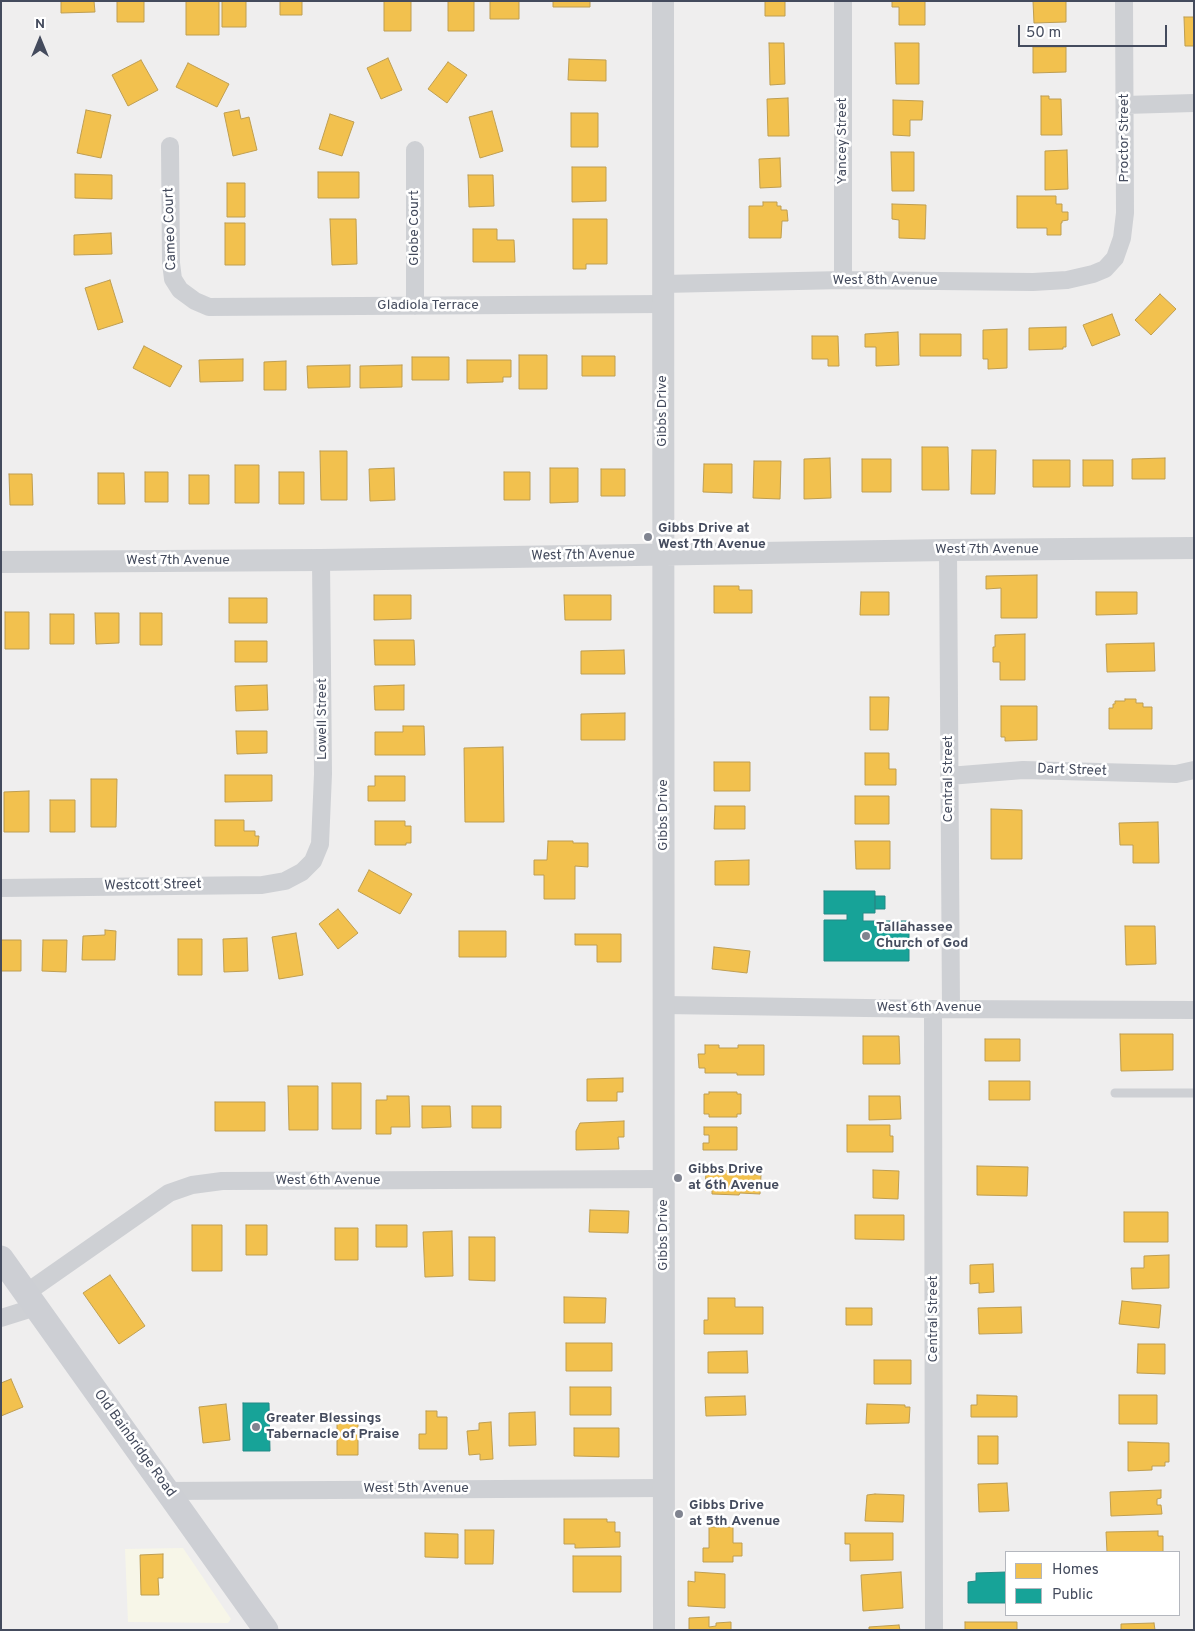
<!DOCTYPE html>
<html>
<head>
<meta charset="utf-8">
<style>
	body { margin:0 }
	#map { position:relative; width:1195px; height:1631px; overflow:hidden; background:#efeeee; font-family:Overpass,sans-serif }
	canvas { display:block }
	.frame { position:absolute; inset:0; border:2px solid #444b5d; pointer-events:none }
	.legend { position:absolute; left:1005px; top:1551px; width:175px; height:65px; box-sizing:border-box; background:#fff; border:1px solid #b4b7be; margin:0; padding:6px 9px; list-style:none; font-size:15px; color:#444b5d }
	.legend li { display:flex; align-items:center; gap:10px; height:25px }
	.legend b { width:25px; border:1px solid #b4b7be }
	.north { position:absolute; left:15px; top:15px; width:50px; height:50px; -webkit-text-stroke:4px #fff; paint-order:stroke; rotate:0deg; font-size:14px; font-weight:700; line-height:20px; text-align:center; color:#444b5d }
	.north::after { content:''; display:block; margin:auto; width:18px; height:22px; background:#444b5d; clip-path:polygon(50% 0,100% 100%,50% 72%,0 100%) }
	.scale { position:absolute; left:1018px; top:25px; width:149px; height:22px; box-sizing:border-box; border:2px solid #444b5d; border-top:0; padding-left:6px; font-size:15px; line-height:18px; white-space:nowrap; color:#444b5d; -webkit-text-stroke:4px #fff; paint-order:stroke }
</style>
</head>
<body>
<div id="map">
<canvas width="1195" height="1631"></canvas>
<div class="frame"></div>
<ul class="legend">
<li><b style="height:14px;background:#f2c14e"></b>Homes</li>
<li><b style="height:14px;background:#17a398"></b>Public</li>
</ul>
<div class="north">N</div>
<div class="scale">50 m</div>
</div>
<script>
const g = document.querySelector('canvas').getContext('2d');
g.lineJoin = 'round';
function paint(path, color) {
  g.fillStyle = color;
  g.fill(path, 'evenodd');
}
function toPath(rows) {
  const path = new Path2D();
  for (const r of rows) {
    path.moveTo(r[0], r[1]);
    for (let i = 2; i < r.length; i += 2) path.lineTo(r[i], r[i + 1]);
  }
  return path;
}
function trace(path, color, width, dash) {
  g.strokeStyle = color;
  g.lineWidth = width;
  g.lineCap = dash ? 'butt' : 'round';
  g.setLineDash(dash || []);
  g.stroke(path);
}
function label(font, color, halo, rows, align = 'center') {
  g.font = font + ' Overpass,sans-serif';
  g.lineWidth = 5;
  g.setLineDash([]);
  g.textBaseline = 'middle';
  g.strokeStyle = halo;
  g.fillStyle = color;
  for (const [text, x, y, turn = 0] of rows) {
    g.save();
    g.translate(x, y);
    g.rotate((+turn || 0) * Math.PI / 180);
    g.textAlign = isNaN(turn) ? turn : align;
    if (halo) g.strokeText(text, 0, 0);
    g.fillText(text, 0, 0);
    g.restore();
  }
}
const commercial = toPath([
	[183,1548,231,1619,228,1623,128,1622,125,1549]
]);
const homes = toPath([
	[61,1,94,1,95,12,61,13,61,1],
	[117,1,144,1,144,22,117,22,117,1],
	[186,1,219,1,219,35,186,35,186,1],
	[222,1,246,1,246,27,222,27,222,1],
	[280,1,302,1,302,15,280,15,280,1],
	[384,1,411,1,411,31,384,31,384,1],
	[448,1,474,1,474,31,448,31,448,1],
	[490,1,519,1,519,19,490,19,490,1],
	[553,1,590,1,590,7,553,7,553,1],
	[765,1,785,1,785,16,765,16,765,1],
	[892,1,925,1,925,25,899,25,899,7,892,7,892,1],
	[1033,1,1066,1,1066,22,1034,23,1033,1],
	[1184,17,1194,17,1194,46,1185,46,1184,17],
	[769,43,784,43,785,84,770,85,769,43],
	[895,43,919,43,919,84,896,84,895,43],
	[1033,47,1066,47,1066,72,1033,73,1033,47],
	[388,58,402,90,381,99,367,68,388,58],
	[569,59,606,60,606,81,568,80,569,59],
	[141,60,158,90,128,106,112,75,141,60],
	[448,62,467,75,447,103,428,89,448,62],
	[188,63,229,84,217,107,176,87,188,63],
	[1041,96,1049,96,1049,99,1061,99,1062,135,1041,135,1041,96],
	[788,98,789,136,768,136,767,99,788,98],
	[893,100,923,101,922,120,910,120,910,136,893,135,893,100],
	[86,110,111,115,101,158,77,153,86,110],
	[239,110,241,119,249,117,257,150,233,156,224,113,239,110],
	[492,111,503,151,480,158,469,117,492,111],
	[571,113,598,113,598,147,571,147,571,113],
	[330,114,354,122,342,156,319,149,330,114],
	[1067,150,1068,189,1045,190,1045,151,1067,150],
	[891,152,914,152,914,191,892,191,891,152],
	[780,158,781,187,760,188,759,159,780,158],
	[572,167,606,167,606,201,572,202,572,167],
	[318,172,359,172,359,198,318,198,318,172],
	[75,174,112,175,112,199,75,198,75,174],
	[468,175,493,175,494,206,469,207,468,175],
	[227,183,245,183,245,217,227,217,227,183],
	[1017,196,1056,196,1056,204,1062,204,1062,212,1068,212,1068,220,1062,221,1062,223,1061,223,1061,235,1047,235,1047,228,1017,228,1017,196],
	[763,202,777,202,777,206,781,206,781,210,787,210,788,221,782,221,781,238,749,238,749,206,763,206,763,202],
	[892,204,926,205,925,239,899,238,899,220,892,219,892,204],
	[330,219,356,219,357,264,332,265,330,219],
	[573,219,607,219,607,264,586,264,586,269,573,269,573,219],
	[225,223,245,223,245,265,225,265,225,223],
	[473,229,497,229,497,240,514,240,515,262,473,262,473,229],
	[111,233,112,254,74,255,74,235,111,233],
	[110,280,123,322,98,330,85,288,110,280],
	[1160,294,1176,309,1151,335,1135,320,1160,294],
	[1112,314,1120,335,1092,346,1083,325,1112,314],
	[1066,327,1066,347,1063,347,1063,349,1029,350,1029,328,1066,327],
	[1007,329,1007,368,988,369,988,359,983,359,983,330,1007,329],
	[898,332,899,365,876,366,876,347,865,347,865,334,898,332],
	[920,334,961,334,961,356,920,356,920,334],
	[812,336,838,336,839,366,828,366,828,359,812,359,812,336],
	[144,346,182,366,170,387,133,368,144,346],
	[519,355,547,355,547,389,519,389,519,355],
	[582,356,615,356,615,376,582,376,582,356],
	[412,357,449,357,449,380,412,380,412,357],
	[243,359,243,381,200,382,199,360,243,359],
	[467,360,511,360,511,377,503,377,503,382,467,383,467,360],
	[286,361,286,390,264,390,264,362,286,361],
	[350,365,350,387,308,388,307,366,350,365],
	[402,365,402,387,360,388,360,366,402,365],
	[922,447,948,447,949,490,922,490,922,447],
	[972,450,996,450,995,494,971,494,972,450],
	[320,451,347,451,347,500,321,500,320,451],
	[830,458,831,498,804,499,804,459,830,458],
	[1165,458,1165,479,1132,479,1132,459,1165,458],
	[862,459,891,459,891,492,862,492,862,459],
	[1033,460,1070,460,1070,487,1033,487,1033,460],
	[1083,460,1113,460,1113,486,1083,486,1083,460],
	[754,461,781,461,780,499,753,498,754,461],
	[704,464,732,464,732,493,703,492,704,464],
	[235,465,259,465,259,503,235,503,235,465],
	[394,468,395,500,370,501,369,469,394,468],
	[550,468,578,468,578,502,550,503,550,468],
	[601,469,625,469,625,496,601,496,601,469],
	[145,472,168,472,168,502,145,502,145,472],
	[279,472,304,472,304,504,279,504,279,472],
	[504,472,530,472,530,500,504,500,504,472],
	[98,473,124,473,125,504,98,504,98,473],
	[9,474,32,474,33,505,10,505,9,474],
	[189,475,209,475,209,504,189,504,189,475],
	[1037,575,1037,618,1001,618,1001,588,986,589,986,576,1037,575],
	[714,586,739,586,739,590,752,590,752,613,714,613,714,586],
	[861,592,889,592,889,615,860,615,861,592],
	[1096,592,1137,592,1137,614,1096,615,1096,592],
	[374,595,411,595,411,619,374,620,374,595],
	[564,595,611,595,611,620,565,620,564,595],
	[229,598,267,598,267,623,229,623,229,598],
	[5,612,29,612,29,649,5,649,5,612],
	[95,613,119,613,119,643,96,644,95,613],
	[140,613,162,613,162,645,140,645,140,613],
	[50,614,74,614,74,644,50,644,50,614],
	[1025,634,1025,680,1000,680,1000,662,993,662,993,647,995,647,995,635,1025,634],
	[374,640,414,640,415,665,375,665,374,640],
	[235,641,267,641,267,662,235,662,235,641],
	[1154,643,1155,671,1107,672,1106,644,1154,643],
	[624,650,625,674,581,674,581,651,624,650],
	[267,685,268,710,236,711,235,686,267,685],
	[404,685,404,710,375,710,374,686,404,685],
	[870,697,889,697,888,730,870,730,870,697],
	[1125,699,1136,699,1136,703,1143,703,1143,707,1152,707,1152,729,1109,729,1109,708,1113,708,1113,704,1115,704,1115,701,1125,701,1125,699],
	[1001,706,1037,706,1037,740,1005,741,1005,737,1001,737,1001,706],
	[625,713,625,740,581,740,581,714,625,713],
	[403,726,424,726,425,755,375,755,375,732,403,732,403,726],
	[236,731,267,731,267,753,237,754,236,731],
	[503,747,504,822,465,822,464,748,503,747],
	[865,753,889,753,889,769,896,769,896,785,865,785,865,753],
	[714,762,750,762,750,791,714,791,714,762],
	[225,775,272,775,272,801,225,802,225,775],
	[375,776,405,776,405,801,368,801,368,786,375,786,375,776],
	[91,779,117,779,116,827,91,827,91,779],
	[29,791,29,832,4,832,4,792,29,791],
	[855,796,889,796,889,824,855,824,855,796],
	[50,800,75,800,75,832,50,832,50,800],
	[715,806,745,806,745,829,714,829,715,806],
	[991,809,1022,810,1022,859,991,859,991,809],
	[215,820,244,820,244,831,255,831,255,836,259,836,258,846,215,846,215,820],
	[375,821,405,821,405,826,411,826,411,843,406,843,406,845,375,845,375,821],
	[1158,822,1159,863,1133,863,1133,845,1120,845,1119,823,1158,822],
	[548,841,573,841,573,843,588,843,588,867,575,866,575,899,544,899,544,875,534,875,534,860,547,860,548,841],
	[855,841,890,841,890,869,856,869,855,841],
	[749,860,749,885,715,885,715,861,749,860],
	[369,870,412,894,400,914,358,891,369,870],
	[338,909,358,933,338,949,319,924,338,909],
	[1125,926,1155,926,1156,964,1126,965,1125,926],
	[105,930,116,931,115,960,82,960,83,936,105,935,105,930],
	[459,931,506,931,506,957,459,957,459,931],
	[296,933,303,975,279,979,272,937,296,933],
	[575,934,621,934,621,962,597,962,597,945,575,945,575,934],
	[247,938,248,971,224,972,223,939,247,938],
	[178,939,202,939,202,975,178,975,178,939],
	[1,940,21,940,21,971,1,971,1,940],
	[43,940,67,940,66,972,42,971,43,940],
	[714,947,750,951,747,973,712,969,714,947],
	[1120,1034,1173,1034,1173,1070,1121,1071,1120,1034],
	[863,1036,899,1036,900,1064,863,1064,863,1036],
	[985,1039,1020,1039,1020,1061,985,1061,985,1039],
	[705,1045,719,1045,719,1048,738,1048,738,1045,764,1045,764,1075,737,1075,737,1073,705,1073,705,1068,699,1068,698,1054,705,1054,705,1045],
	[623,1078,623,1092,617,1092,617,1101,587,1101,587,1079,623,1078],
	[989,1081,1030,1081,1030,1100,989,1100,989,1081],
	[332,1083,361,1083,361,1129,332,1129,332,1083],
	[288,1086,318,1086,318,1130,289,1130,288,1086],
	[709,1092,737,1092,737,1094,741,1094,741,1114,737,1114,737,1117,709,1117,709,1114,704,1114,704,1094,709,1094,709,1092],
	[387,1096,409,1096,410,1127,391,1127,391,1134,376,1134,376,1100,387,1100,387,1096],
	[869,1096,900,1096,901,1119,869,1120,869,1096],
	[215,1102,265,1102,265,1131,215,1131,215,1102],
	[422,1106,450,1106,451,1127,422,1128,422,1106],
	[472,1106,501,1106,501,1128,472,1128,472,1106],
	[624,1121,624,1137,618,1137,619,1149,576,1150,576,1131,580,1123,624,1121],
	[847,1125,890,1125,890,1136,893,1136,893,1152,847,1152,847,1125],
	[704,1127,737,1127,737,1150,703,1150,703,1143,709,1143,709,1135,704,1135,704,1127],
	[977,1166,1028,1167,1027,1196,977,1195,977,1166],
	[713,1170,741,1171,741,1174,761,1175,760,1194,740,1193,739,1195,712,1194,712,1190,705,1190,706,1172,713,1172,713,1170],
	[873,1170,899,1171,898,1199,873,1198,873,1170],
	[590,1210,629,1211,628,1233,589,1232,590,1210],
	[1124,1212,1168,1212,1168,1242,1124,1242,1124,1212],
	[855,1215,904,1215,904,1240,855,1239,855,1215],
	[192,1225,222,1225,222,1271,192,1271,192,1225],
	[246,1225,267,1225,267,1255,246,1255,246,1225],
	[376,1225,407,1225,407,1247,376,1247,376,1225],
	[335,1228,358,1228,358,1260,335,1260,335,1228],
	[452,1231,453,1276,425,1277,423,1232,452,1231],
	[469,1237,495,1237,495,1281,469,1280,469,1237],
	[1169,1255,1169,1288,1132,1289,1131,1268,1144,1268,1144,1256,1169,1255],
	[993,1264,994,1292,979,1293,979,1283,970,1284,970,1265,993,1264],
	[110,1275,145,1326,119,1344,83,1293,110,1275],
	[564,1297,606,1298,605,1323,564,1323,564,1297],
	[708,1298,735,1298,735,1307,763,1307,763,1334,704,1334,704,1320,708,1320,708,1298],
	[1122,1301,1161,1305,1159,1328,1119,1324,1122,1301],
	[1021,1307,1022,1333,979,1334,978,1308,1021,1307],
	[846,1308,872,1308,872,1325,846,1325,846,1308],
	[566,1343,612,1343,612,1371,566,1371,566,1343],
	[1138,1344,1165,1344,1165,1374,1137,1373,1138,1344],
	[747,1351,748,1373,708,1373,708,1352,747,1351],
	[874,1360,911,1360,911,1384,874,1384,874,1360],
	[11,1379,23,1407,1,1416,1,1383,11,1379],
	[570,1387,611,1387,611,1415,570,1415,570,1387],
	[977,1395,1017,1396,1017,1417,971,1417,971,1405,977,1405,977,1395],
	[1119,1395,1157,1395,1157,1424,1119,1424,1119,1395],
	[745,1396,746,1415,706,1416,705,1397,745,1396],
	[226,1404,230,1440,203,1443,199,1407,226,1404],
	[867,1404,905,1405,905,1407,910,1407,909,1423,866,1424,867,1404],
	[426,1411,437,1411,437,1417,447,1417,447,1449,419,1449,419,1434,426,1434,426,1411],
	[535,1412,536,1445,509,1446,509,1413,535,1412],
	[491,1422,493,1459,480,1460,480,1454,469,1455,467,1431,479,1430,479,1423,491,1422],
	[337,1423,358,1423,358,1455,337,1455,337,1423],
	[574,1428,619,1428,619,1457,574,1456,574,1428],
	[978,1436,998,1436,998,1464,978,1464,978,1436],
	[1128,1442,1169,1443,1169,1462,1165,1462,1165,1466,1152,1466,1152,1470,1128,1471,1128,1442],
	[1007,1483,1009,1511,979,1512,978,1484,1007,1483],
	[1161,1490,1161,1498,1157,1499,1157,1505,1161,1505,1162,1514,1111,1516,1110,1492,1161,1490],
	[875,1494,904,1495,903,1522,865,1521,867,1495,875,1494],
	[564,1519,607,1519,607,1522,615,1522,615,1532,620,1532,620,1547,575,1548,575,1544,564,1544,564,1519],
	[709,1527,733,1527,733,1543,742,1543,742,1556,733,1556,733,1562,703,1562,703,1548,709,1548,709,1527],
	[465,1530,494,1530,493,1564,465,1564,465,1530],
	[1158,1531,1158,1536,1163,1536,1163,1552,1107,1552,1106,1532,1158,1531],
	[425,1533,458,1534,458,1558,425,1557,425,1533],
	[845,1533,893,1533,893,1560,850,1561,850,1544,845,1544,845,1533],
	[163,1554,163,1578,158,1578,159,1595,141,1595,140,1555,163,1554],
	[573,1556,621,1556,621,1592,573,1592,573,1556],
	[695,1572,725,1574,725,1608,688,1606,688,1581,695,1582,695,1572],
	[901,1572,903,1608,863,1611,861,1575,901,1572],
	[709,1617,709,1627,716,1626,716,1623,731,1622,731,1630,689,1630,689,1618,709,1617],
	[965,1622,1017,1622,1017,1630,965,1630,965,1622],
	[1154,1623,1155,1630,1121,1630,1121,1624,1154,1623],
	[899,1625,900,1630,869,1630,869,1627,899,1625]
]);
const public = toPath([
	[824,891,875,891,875,913,863,913,863,921,909,921,909,961,824,961,824,920,847,920,847,914,824,914,824,891],
	[875,896,885,896,885,909,875,909,875,896],
	[243,1403,269,1403,270,1451,243,1451,243,1403],
	[1006,1572,1006,1603,968,1603,968,1582,976,1581,976,1573,1006,1572]
]);
const service = toPath([
	[1115,1093,1194,1093]
]);
const minor = toPath([
	[843,1,843,280],
	[1125,105,1194,103],
	[170,146,171,263,173,279,180,290,195,301,209,307,663,304],
	[415,150,415,306],
	[663,284,843,280,1033,282,1067,280,1093,274,1105,269,1115,258,1122,238,1125,213,1124,1],
	[948,550,951,1009],
	[949,776,1023,770,1176,774,1194,770],
	[1,888,262,885,285,881,302,872,313,861,320,844,323,774,321,560],
	[664,1005,933,1009,1194,1010],
	[933,1009,934,1630],
	[26,1293,169,1193,192,1185,222,1181,664,1179],
	[1,1318,36,1307],
	[167,1491,664,1488]
]);
const tertiary = toPath([
	[663,1,664,1630],
	[1,562,321,560,948,550,1194,548]
]);
const secondary = toPath([
	[1,1258,266,1630]
]);
const markers = [
	[648,537,5,"#808490"],
	[866,936,5,"#808490"],
	[678,1178,5,"#808490"],
	[256,1427,5,"#808490"],
	[679,1514,5,"#808490"]
];
const streetNames = [
	["Proctor Street",1125,138,-90],
	["Yancey Street",843,141,-90],
	["Globe Court",415,228,-90],
	["Cameo Court",171,229,-92],
	["West 8th Avenue",885,281],
	["Gladiola Terrace",428,306],
	["Gibbs Drive",663,411,-90],
	["West 7th Avenue",987,550],
	["West 7th Avenue",583,556,-1],
	["West 7th Avenue",178,561],
	["Lowell Street",323,719,-90],
	["Dart Street",1072,771,2],
	["Central Street",949,779,-90],
	["Gibbs Drive",664,815,-90],
	["Westcott Street",153,886,-1],
	["West 6th Avenue",929,1008],
	["West 6th Avenue",328,1181],
	["Gibbs Drive",664,1235,-90],
	["Central Street",934,1319,-90],
	["Old Bainbridge Road",134,1444,54],
	["West 5th Avenue",416,1489]
];
const poiNames = [
	["Gibbs Drive at",658,529],
	["West 7th Avenue",658,545],
	["Tallahassee",876,928],
	["Church of God",876,944],
	["Gibbs Drive",688,1170],
	["at 6th Avenue",688,1186],
	["Greater Blessings",266,1419],
	["Tabernacle of Praise",266,1435],
	["Gibbs Drive",689,1506],
	["at 5th Avenue",689,1522]
];
paint(commercial, '#f7f6e8');
paint(homes, '#f2c14e');
trace(homes, '#be9e52', 1);
paint(public, '#17a398');
trace(public, '#248986', 1);
trace(service, '#ced0d4', 9);
trace(minor, '#ced0d4', 18);
trace(tertiary, '#ced0d4', 22);
trace(secondary, '#cdcfd4', 25);
for (const [x, y, r, color] of markers) {
  const dot = new Path2D();
  dot.arc(x, y, r, 0, 2 * Math.PI);
  g.fillStyle = color;
  g.fill(dot);
  trace(dot, '#fff', 2);
}
label('14px', '#444b5d', '#fff', streetNames);
label('bold 14px', '#444b5d', '#fff', poiNames, 'left');
</script>
</body>
</html>
